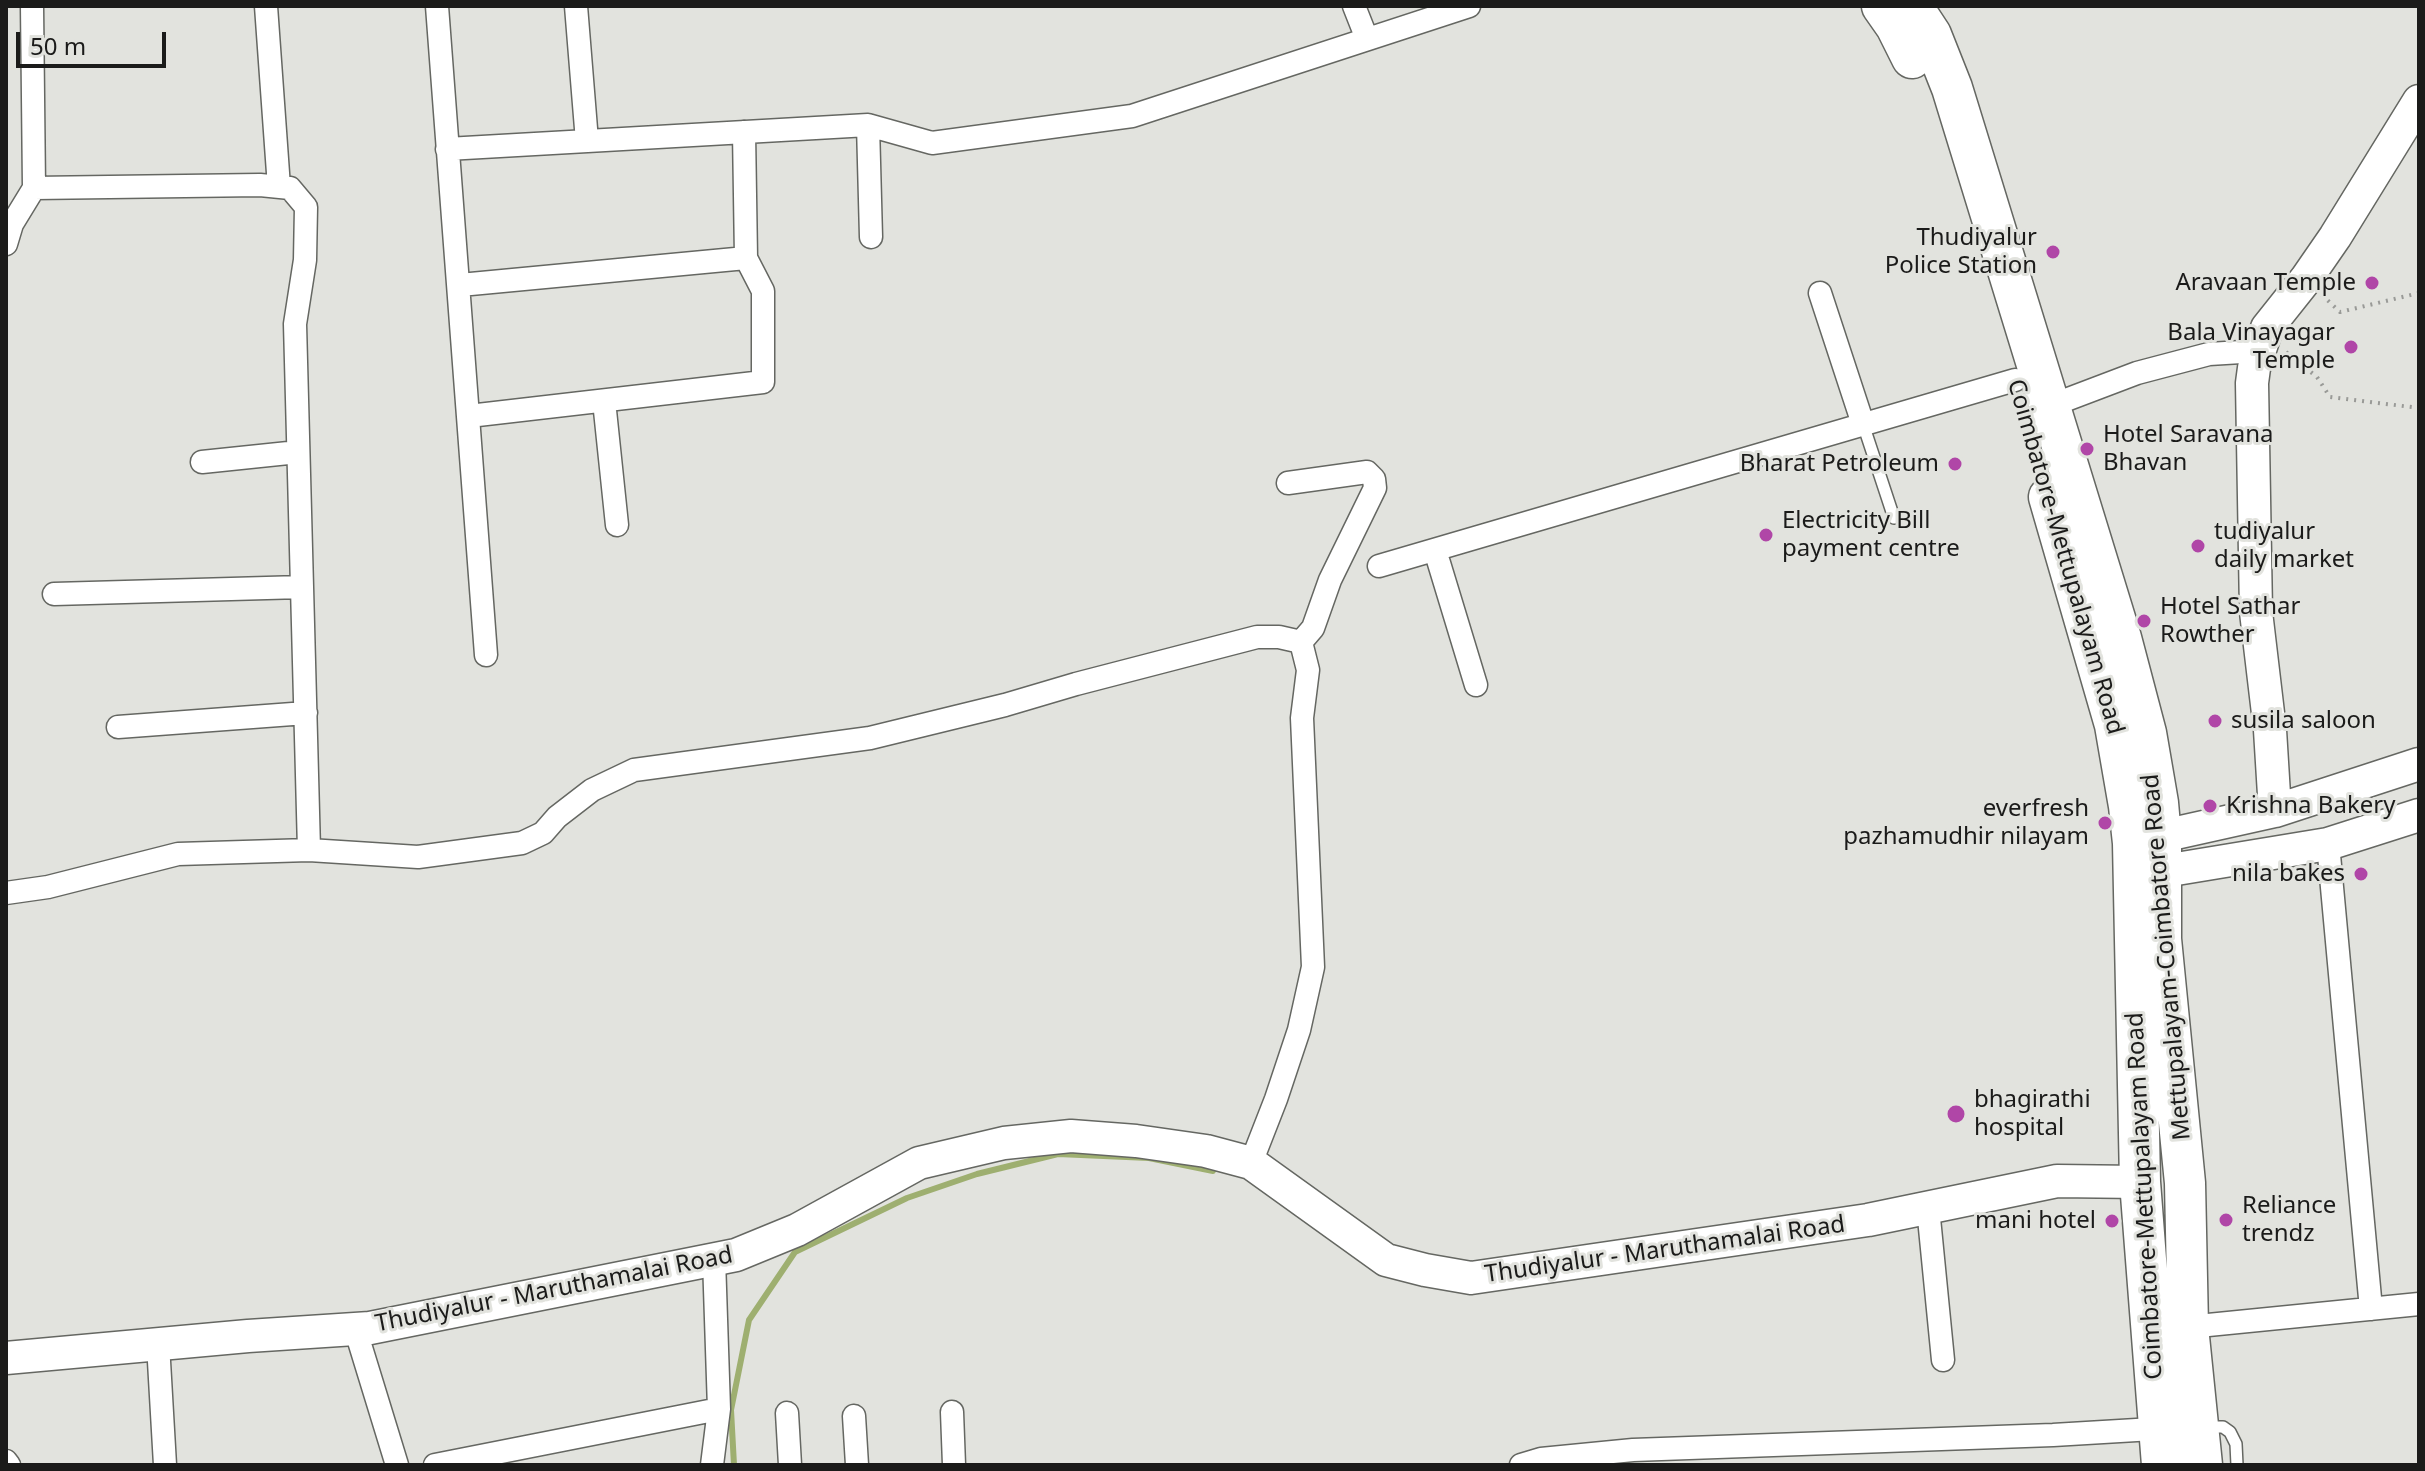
<!DOCTYPE html>
<html>
<head>
<meta charset="utf-8">
<style>
	body { margin:0 }
	#map { position:relative; width:2425px; height:1471px; overflow:hidden; background:#e2e3de; font-family:"Noto Sans",sans-serif }
	canvas { display:block }
	.frame { position:absolute; inset:0; border:8px solid #1b1b1a; pointer-events:none }
	.scale { position:absolute; left:16px; top:32px; width:150px; height:36px; box-sizing:border-box; border:4px solid #1b1b1a; border-top:0; padding-left:10px; font-size:24px; line-height:28px; white-space:nowrap; color:#1b1b1a; -webkit-text-stroke:6px #e2e3de; paint-order:stroke }
</style>
</head>
<body>
<div id="map">
<canvas width="2425" height="1471"></canvas>
<div class="frame"></div>
<div class="scale">50 m</div>
</div>
<script>
const g = document.querySelector('canvas').getContext('2d');
g.lineJoin = 'round';
function toPath(rows) {
  const path = new Path2D();
  for (const r of rows) {
    path.moveTo(r[0], r[1]);
    for (let i = 2; i < r.length; i += 2) path.lineTo(r[i], r[i + 1]);
  }
  return path;
}
function trace(path, color, width, dash) {
  g.strokeStyle = color;
  g.lineWidth = width;
  g.lineCap = dash ? 'butt' : 'round';
  g.setLineDash(dash || []);
  g.stroke(path);
}
function label(font, color, halo, rows, align = 'center') {
  g.font = font + ' "Noto Sans",sans-serif';
  g.lineWidth = 6;
  g.setLineDash([]);
  g.textBaseline = 'middle';
  g.strokeStyle = halo;
  g.fillStyle = color;
  for (const [text, x, y, turn = 0] of rows) {
    g.save();
    g.translate(x, y);
    g.rotate((+turn || 0) * Math.PI / 180);
    g.textAlign = isNaN(turn) ? turn : align;
    if (halo) g.strokeText(text, 0, 0);
    g.fillText(text, 0, 0);
    g.restore();
  }
}
const stream = toPath([
	[734,1465,731,1410,749,1320,795,1252,907,1198,977,1174,1058,1154,1149,1158,1213,1171]
]);
const path = toPath([
	[2322,295,2340,312,2419,293],
	[2286,352,2317,377,2330,397,2419,408]
]);
const lane = toPath([
	[1863,424,1894,518],
	[2203,1427,2223,1427,2230,1432,2236,1444,2237,1465]
]);
const street = toPath([
	[266,6,279,187],
	[437,6,486,655],
	[576,6,587,141],
	[1354,6,1367,39],
	[868,125,932,143,1132,116,1469,6],
	[447,149,868,125,871,237],
	[34,188,260,185,290,188,306,207,305,260,295,324,309,850],
	[6,244,12,224,34,188,32,6],
	[460,285,746,258,744,132],
	[1820,293,1863,424],
	[604,401,617,525],
	[2050,406,2137,373,2209,354,2258,351],
	[469,416,763,382,763,291,746,258],
	[202,462,298,452],
	[1288,483,1367,472,1374,479,1375,488,1330,580,1313,628,1301,642],
	[1435,550,1476,685],
	[1379,566,2015,380],
	[54,594,302,587],
	[118,727,306,713],
	[2328,844,2371,1309],
	[6,893,48,887,178,854,309,850,418,857,522,843,543,833,557,817,592,790,634,770,870,738,1005,705,1076,684,1257,637,1279,637,1301,642,1308,670,1302,718,1313,967,1299,1030,1276,1099,1251,1163],
	[1928,1208,1943,1360],
	[2188,1327,2419,1304],
	[355,1328,397,1465],
	[158,1344,165,1465],
	[952,1412,954,1465],
	[787,1413,790,1465],
	[854,1416,857,1465],
	[6,1461,9,1465],
	[435,1465,719,1409],
	[712,1465,719,1409,714,1259],
	[1521,1465,1541,1459,1633,1450,2053,1435,2170,1428]
]);
const secondary = toPath([
	[2275,811,2270,730,2256,612,2252,383,2254,368,2267,328,2306,279,2335,237,2419,101],
	[2140,841,2275,811,2419,764],
	[2140,875,2328,844,2419,815],
	[6,1358,248,1336,370,1328,736,1255,797,1230,919,1163,1004,1143,1071,1136,1136,1141,1206,1151,1251,1163,1386,1260,1425,1270,1471,1278,1868,1220,2057,1181,2140,1182]
]);
const highway = toPath([
	[1882,6,1896,26,1912,58],
	[1912,6,1931,35,1952,88,2121,638,2146,733,2158,803,2161,837,2161,939,2185,1183,2188,1327,2202,1465],
	[2049,497,2115,725,2129,806,2133,843,2140,1182,2162,1465]
]);
const markers = [
	[2053,252,8,"#b046a7"],
	[2372,283,8,"#b046a7"],
	[2351,347,8,"#b046a7"],
	[2087,449,8,"#b046a7"],
	[1955,464,8,"#b046a7"],
	[1766,535,8,"#b046a7"],
	[2198,546,8,"#b046a7"],
	[2144,621,8,"#b046a7"],
	[2215,721,8,"#b046a7"],
	[2210,806,8,"#b046a7"],
	[2105,823,8,"#b046a7"],
	[2361,874,8,"#b046a7"],
	[1956,1114,10,"#b046a7"],
	[2226,1220,8,"#b046a7"],
	[2112,1221,8,"#b046a7"]
];
const poiNames = [
	["Thudiyalur",2037,238,"right"],
	["Police Station",2037,266,"right"],
	["Aravaan Temple",2356,283,"right"],
	["Bala Vinayagar",2335,333,"right"],
	["Temple",2335,361,"right"],
	["Hotel Saravana",2103,435],
	["Bhavan",2103,463],
	["Bharat Petroleum",1939,464,"right"],
	["Electricity Bill",1782,521],
	["payment centre",1782,549],
	["tudiyalur",2214,532],
	["daily market",2214,560],
	["Hotel Sathar",2160,607],
	["Rowther",2160,635],
	["susila saloon",2231,721],
	["Krishna Bakery",2226,806],
	["everfresh",2089,809,"right"],
	["pazhamudhir nilayam",2089,837,"right"],
	["nila bakes",2345,874,"right"],
	["bhagirathi",1974,1100],
	["hospital",1974,1128],
	["Reliance",2242,1206],
	["trendz",2242,1234],
	["mani hotel",2096,1221,"right"]
];
const streetNames = [
	["Coimbatore-Mettupalayam Road",2065,557,74],
	["Mettupalayam-Coimbatore Road",2167,957,-95],
	["Coimbatore-Mettupalayam Road",2145,1196,-93],
	["Thudiyalur - Maruthamalai Road",1665,1250,-8],
	["Thudiyalur - Maruthamalai Road",554,1290,-11]
];
trace(stream, '#9eaf70', 6);
trace(lane, '#656762', 14);
trace(street, '#656762', 25);
trace(secondary, '#656762', 35);
trace(highway, '#656762', 43);
trace(path, '#999a97', 4, [2, 6]);
trace(lane, '#fff', 11);
trace(street, '#fff', 22);
trace(secondary, '#fff', 32);
trace(highway, '#fff', 40);
for (const [x, y, r, color] of markers) {
  const dot = new Path2D();
  dot.arc(x, y, r, 0, 2 * Math.PI);
  g.fillStyle = color;
  g.fill(dot);
  trace(dot, '#e2e3de', 3);
}
label('24px', '#1b1b1a', '#e2e3de', poiNames, 'left');
label('24px', '#1b1b1a', '#e2e3de', streetNames);
</script>
</body>
</html>
